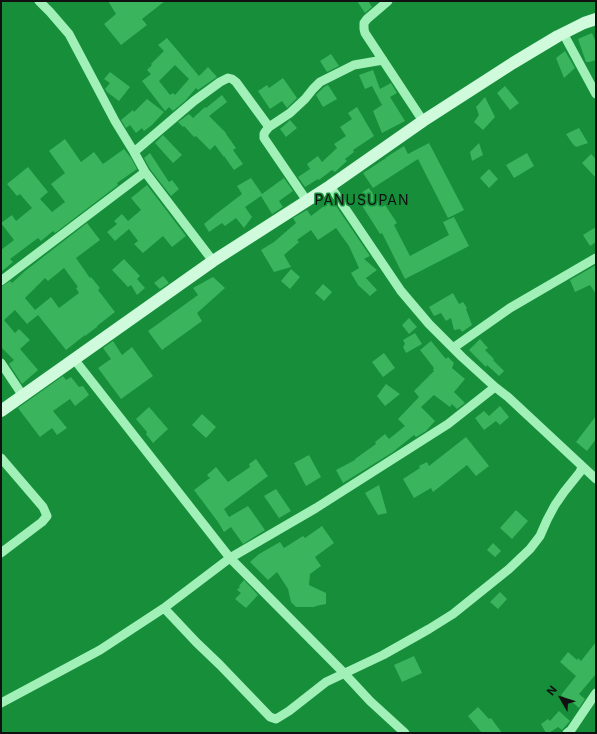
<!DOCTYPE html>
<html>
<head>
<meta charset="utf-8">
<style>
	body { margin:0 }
	#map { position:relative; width:597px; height:734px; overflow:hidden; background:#168e3a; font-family:Inter,sans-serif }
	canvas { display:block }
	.frame { position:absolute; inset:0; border:2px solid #111; pointer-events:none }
	.north { position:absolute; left:541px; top:678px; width:40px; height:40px; -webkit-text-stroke:3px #168e3a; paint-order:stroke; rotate:309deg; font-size:11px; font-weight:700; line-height:16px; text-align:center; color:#111 }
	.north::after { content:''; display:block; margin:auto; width:14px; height:18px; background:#111; clip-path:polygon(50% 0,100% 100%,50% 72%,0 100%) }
</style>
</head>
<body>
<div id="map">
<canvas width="597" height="734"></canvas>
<div class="frame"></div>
<div class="north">N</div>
</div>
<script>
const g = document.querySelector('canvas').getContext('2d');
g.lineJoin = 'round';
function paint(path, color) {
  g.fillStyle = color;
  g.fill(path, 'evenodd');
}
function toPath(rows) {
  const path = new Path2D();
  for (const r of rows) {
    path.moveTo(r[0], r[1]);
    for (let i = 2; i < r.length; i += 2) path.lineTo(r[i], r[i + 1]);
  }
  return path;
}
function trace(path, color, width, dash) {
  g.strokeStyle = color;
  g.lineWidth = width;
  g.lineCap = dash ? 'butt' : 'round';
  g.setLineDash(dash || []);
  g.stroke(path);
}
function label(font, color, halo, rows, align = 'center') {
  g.font = font + ' Inter,sans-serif';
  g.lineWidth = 3;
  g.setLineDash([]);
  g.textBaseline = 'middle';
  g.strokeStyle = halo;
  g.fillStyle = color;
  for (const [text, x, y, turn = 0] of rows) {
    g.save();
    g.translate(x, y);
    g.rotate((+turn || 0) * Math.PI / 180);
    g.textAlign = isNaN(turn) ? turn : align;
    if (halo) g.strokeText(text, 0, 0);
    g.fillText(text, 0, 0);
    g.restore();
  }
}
const building = toPath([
	[108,1,165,1,142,19,147,25,121,45,104,24,116,14],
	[357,1,368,1,372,7,365,13],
	[592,33,596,42,596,60,589,62,586,62,578,39],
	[167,38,199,76,208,67,217,77,198,90,196,88,185,101,173,111,169,107,165,111,142,81,151,74,147,70,152,65,151,64,164,51,158,45],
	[175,65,189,79,175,95,173,93,170,95,159,81],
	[565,51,575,68,564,78,556,58],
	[331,54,339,66,327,72,320,61],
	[373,70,380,89,391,83,397,93,390,97,405,121,382,133,373,111,382,105,372,86,365,89,359,75],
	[110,72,130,87,119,101,107,92,105,89,110,83,104,79],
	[283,78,297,98,287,108,282,101,270,109,258,91,267,85,269,88],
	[328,85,337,99,323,107,316,95,324,87],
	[505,86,519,103,510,110,497,93],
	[222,95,227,102,209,116,226,133,226,134,236,148,233,150,243,164,234,170,224,156,224,157,215,145,210,150,196,136,194,137,184,126,183,127,178,122,189,114,193,118,205,107,206,108],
	[485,97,495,117,483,130,474,122,479,115,476,107],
	[147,99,164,112,152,125,144,131,142,128,136,133,130,125,126,128,121,120,133,110,134,112],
	[357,107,374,136,353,150,354,152,345,159,347,161,335,172,332,170,319,180,318,179,305,187,298,177,310,169,307,164,318,156,322,162,337,148,334,144,346,136,340,127,352,119,348,113],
	[290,120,297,128,286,137,280,129],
	[579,128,588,143,576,147,572,143,566,134],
	[163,135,182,155,173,163,155,143],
	[65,139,81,162,94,152,103,164,124,149,131,158,137,169,117,183,118,185,55,233,53,231,41,241,38,238,10,259,13,262,1,272,1,250,14,240,1,223,12,215,16,221,32,208,20,194,17,196,7,184,28,167,48,192,40,199,52,212,65,202,51,184,65,173,49,151],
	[429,143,464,210,448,218,418,159,373,188,363,173,386,158,385,158,404,146,408,154],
	[479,143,483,155,472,161,470,152],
	[150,153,169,182,172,180,179,189,171,196,150,169,144,158],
	[527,153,534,166,514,178,506,165],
	[591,154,596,159,596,178,582,163],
	[489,169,498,179,489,188,480,178],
	[251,178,262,194,284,178,293,191,279,201,283,207,272,214,261,196,245,207,252,217,244,228,236,218,225,226,222,223,209,232,204,224,216,214,242,194,237,186],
	[147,185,186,236,172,247,163,236,143,253,134,244,138,241,129,229,115,241,107,232,117,224,114,221,122,214,128,221,141,210,131,198],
	[369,188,382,207,385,205,397,223,394,225,410,256,449,235,443,222,454,217,469,246,405,279,382,233,380,234,356,196],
	[332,200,370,256,364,259,377,270,366,278,377,290,370,296,358,285,351,273,359,268,349,246,336,228,318,240,311,230,297,240,299,242,284,255,291,267,274,272,261,250,274,242,296,223,293,218,307,210,311,216],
	[87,223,100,240,76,258,90,278,91,277,100,288,98,290,115,312,97,326,97,327,85,336,85,335,66,350,38,315,27,324,15,310,4,320,15,333,19,329,30,340,20,349,38,370,22,384,9,364,14,360,1,347,1,287,10,281,12,283,25,271],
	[64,268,78,287,76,288,79,293,59,308,51,297,35,310,25,298,45,278,48,281],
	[596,227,596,242,590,246,583,235],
	[124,259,140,276,137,279,145,288,137,295,131,285,128,287,112,270],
	[596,265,596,294,590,285,575,292,570,280],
	[291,269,300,277,290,289,281,281],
	[163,276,169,283,160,289,154,283],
	[213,277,225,288,197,313,202,321,162,350,148,331,198,295,193,288],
	[323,284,332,292,324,301,315,293],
	[453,293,459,304,463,302,467,308,466,309,472,325,462,332,460,329,454,330,451,318,446,321,441,313,434,316,429,307],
	[409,318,417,327,409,334,402,325],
	[415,333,422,344,406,353,403,347,405,344,403,340],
	[480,339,488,348,485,350,494,359,493,360,504,371,499,376,487,365,486,367,469,350],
	[113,341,122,355,132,347,153,376,121,399,98,368,111,359,103,348],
	[431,341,446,359,448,357,454,363,452,368,465,379,454,392,465,403,457,409,452,404,450,407,434,395,421,407,435,421,426,431,416,437,414,435,393,452,343,483,336,470,355,460,355,459,376,444,375,442,385,434,389,439,405,426,398,419,419,397,414,391,434,371,433,370,434,368,420,350],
	[384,353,395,368,383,377,372,362],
	[63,376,66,380,71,377,79,387,83,386,89,395,75,406,70,399,53,411,67,428,57,435,52,428,40,437,18,408],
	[386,384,400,394,385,406,377,396],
	[500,406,509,417,500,425,496,421,484,430,475,418,484,411,489,416],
	[149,407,168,429,153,443,146,434,147,432,136,419],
	[202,414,216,427,206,438,192,425],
	[596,416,596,439,587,451,576,442],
	[466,437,489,466,476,476,467,465,433,492,431,488,414,498,403,479,420,468,419,466,427,462,429,466],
	[309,455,321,477,306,486,294,463],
	[256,459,268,476,224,509,229,517,248,506,265,530,243,544,231,527,224,532,218,522,194,490,210,478,207,475,216,467,228,482,250,467,249,464],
	[379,485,387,513,378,515,365,493],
	[276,489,291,511,279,518,264,496],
	[516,510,528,521,512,539,500,528],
	[322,526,334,543,315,557,321,566,310,574,309,585,326,593,326,604,316,606,314,607,296,607,291,602,288,589,277,572,268,580,250,562,259,554,280,542,284,548,303,536,305,538],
	[493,543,501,551,495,557,487,550],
	[244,580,258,595,246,608,235,599,241,593,237,590,240,587,239,586],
	[500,592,507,599,498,609,490,602],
	[596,642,596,674,579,694,585,699,579,708,570,700,569,701,561,695,576,676,560,662,568,652,577,660,578,658,581,661],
	[414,656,422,673,402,682,394,665],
	[478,707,489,719,491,718,502,733,482,733,468,716],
	[559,711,570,721,562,730,558,727,549,733,546,733,541,724,548,719,550,721]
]);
const street = toPath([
	[39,1,50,12,69,34,115,121,134,152,145,172],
	[388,1,367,19,364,23,364,29,365,33,423,121],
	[563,33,596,94],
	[134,152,194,101,220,82,228,78,232,79,236,82,269,127],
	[330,186,401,291,429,324,462,357,495,387,508,397,596,479],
	[307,201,264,138,264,134,265,132,269,127,290,113,305,99,313,89,320,82,354,65,383,60],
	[1,281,145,172,213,261],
	[453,348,510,308,596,258],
	[74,359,230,558,344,673,370,701,405,733],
	[1,363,23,396],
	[495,387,448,424,316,508,230,558,164,608,196,642,220,665,270,717,276,719,289,711,326,682,383,655,429,629,453,614,509,569,530,549,540,536,547,520,555,505,564,492,580,472,582,467],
	[1,458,43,507,47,516,42,522,1,553],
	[1,703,100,650,164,608],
	[567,733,571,730,596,693]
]);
const secondary = toPath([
	[1,411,213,261,330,186,423,121,513,63,558,36,584,23,596,19]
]);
const quarterNames = [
	["PANUSUPAN",362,201]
];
paint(building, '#3ab55e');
trace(street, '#a1f0b8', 9);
trace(secondary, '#cffbdc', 12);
g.letterSpacing = '1px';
label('14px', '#111', '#168e3a', quarterNames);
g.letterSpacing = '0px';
</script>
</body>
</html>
